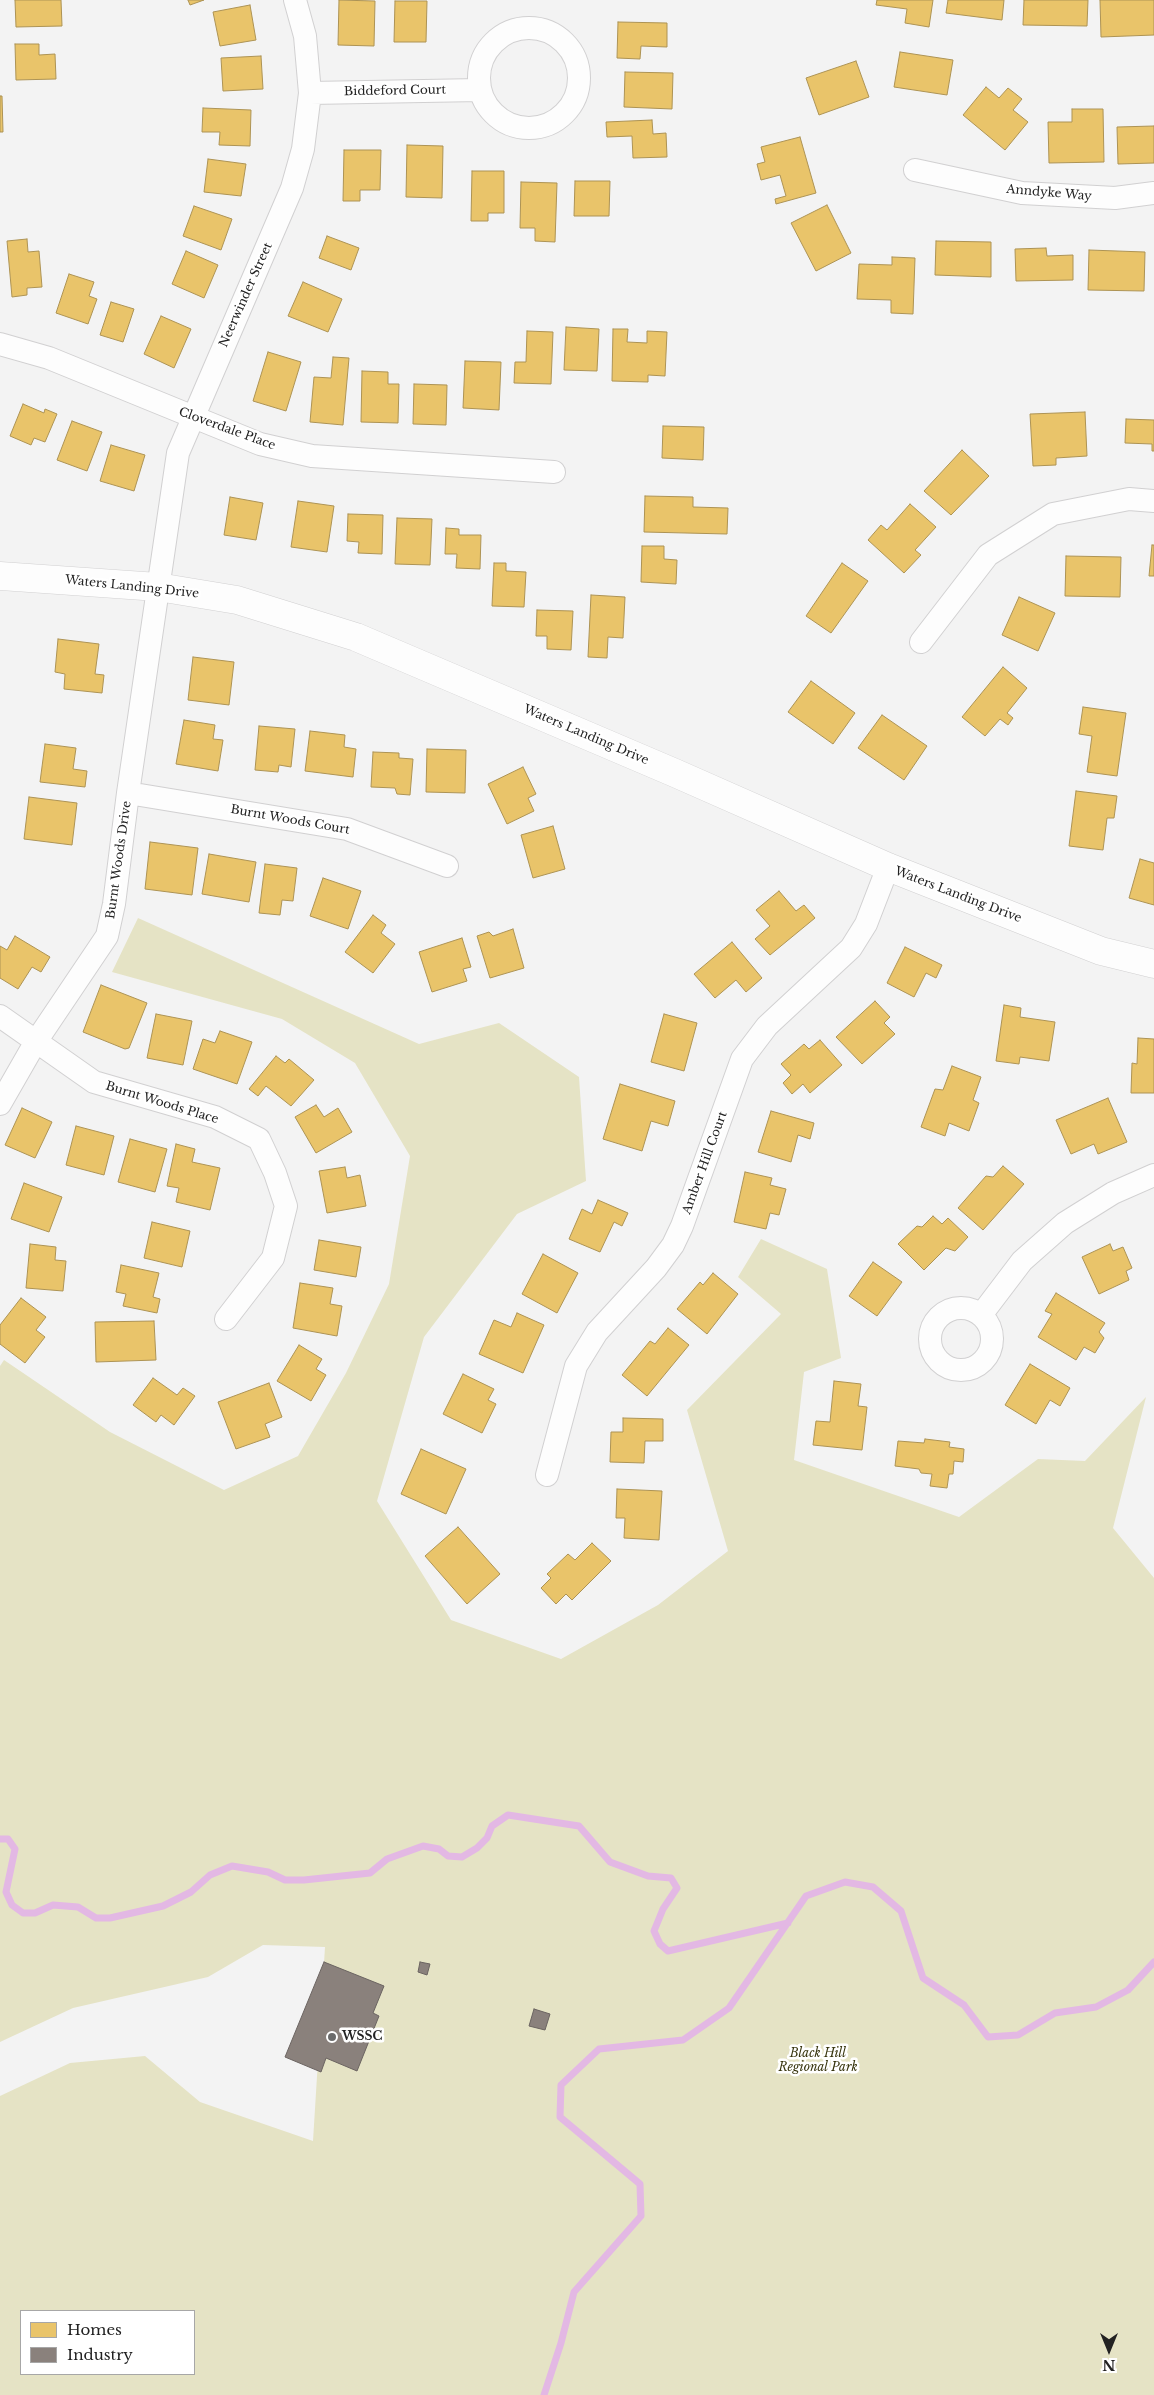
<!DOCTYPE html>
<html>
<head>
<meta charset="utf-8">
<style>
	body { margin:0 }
	#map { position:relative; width:1154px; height:2395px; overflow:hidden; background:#f3f3f3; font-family:"Libre Baskerville",serif }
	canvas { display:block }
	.legend { position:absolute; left:20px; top:2310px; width:175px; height:65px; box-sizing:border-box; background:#fff; border:1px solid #a7a7a7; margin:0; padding:6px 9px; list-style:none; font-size:15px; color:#222 }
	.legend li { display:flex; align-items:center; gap:10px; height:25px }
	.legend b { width:25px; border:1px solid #a7a7a7 }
	.north { position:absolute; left:1084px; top:2325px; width:50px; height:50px; -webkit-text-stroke:4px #fff; paint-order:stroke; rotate:180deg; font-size:14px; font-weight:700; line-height:20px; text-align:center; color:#222 }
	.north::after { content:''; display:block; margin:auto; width:18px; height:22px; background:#222; clip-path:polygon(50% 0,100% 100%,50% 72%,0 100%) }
</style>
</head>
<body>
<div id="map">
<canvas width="1154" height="2395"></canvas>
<ul class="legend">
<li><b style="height:14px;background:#e9c46a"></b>Homes</li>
<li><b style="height:14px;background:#8a817c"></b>Industry</li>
</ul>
<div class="north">N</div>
</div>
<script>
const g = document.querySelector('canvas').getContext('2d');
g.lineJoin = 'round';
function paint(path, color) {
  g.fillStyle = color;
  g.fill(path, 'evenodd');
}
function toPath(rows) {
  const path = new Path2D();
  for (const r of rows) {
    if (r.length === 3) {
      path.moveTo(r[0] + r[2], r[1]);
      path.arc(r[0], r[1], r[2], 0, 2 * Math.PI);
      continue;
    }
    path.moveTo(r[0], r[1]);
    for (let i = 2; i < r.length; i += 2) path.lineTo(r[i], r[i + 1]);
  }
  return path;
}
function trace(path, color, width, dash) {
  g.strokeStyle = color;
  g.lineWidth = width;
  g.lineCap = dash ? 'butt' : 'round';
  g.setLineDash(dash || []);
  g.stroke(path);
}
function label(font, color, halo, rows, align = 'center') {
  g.font = font + ' "Libre Baskerville",serif';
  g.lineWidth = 5;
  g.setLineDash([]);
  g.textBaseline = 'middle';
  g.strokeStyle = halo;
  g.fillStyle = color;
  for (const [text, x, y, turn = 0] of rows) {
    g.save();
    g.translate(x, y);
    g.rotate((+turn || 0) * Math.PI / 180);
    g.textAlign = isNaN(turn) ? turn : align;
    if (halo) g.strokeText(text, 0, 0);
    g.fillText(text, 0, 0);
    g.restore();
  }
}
const green = toPath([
	[138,918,419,1044,499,1023,579,1077,586,1181,517,1214,424,1337,377,1501,451,1620,561,1659,658,1605,728,1551,687,1410,781,1314,738,1277,761,1239,827,1269,841,1358,804,1372,794,1460,959,1517,1038,1459,1085,1461,1146,1397,1113,1528,1154,1578,1154,2395,0,2395,0,2096,70,2063,145,2056,200,2102,313,2141,325,1947,263,1945,208,1977,73,2008,0,2042,0,1366,4,1360,110,1432,224,1490,298,1456,346,1373,389,1284,410,1156,355,1063,282,1019,112,972],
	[21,2311,194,2311,194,2374,21,2374]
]);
const homes = toPath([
	[15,0,61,0,62,26,16,27,15,0],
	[188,0,204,0,190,5,188,0],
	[339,0,375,1,374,46,338,45,339,0],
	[877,0,933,0,929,27,905,23,907,9,876,5,877,0],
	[948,0,1004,0,1002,20,946,13,948,0],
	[1024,0,1088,0,1087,26,1023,25,1024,0],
	[1100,0,1154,0,1154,35,1101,37,1100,0],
	[395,1,427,1,426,42,394,42,395,1],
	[250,5,256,40,220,46,213,12,250,5],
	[618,22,667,23,667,47,641,46,640,59,617,58,618,22],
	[15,44,39,44,39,55,55,54,56,79,16,80,15,44],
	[900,52,953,60,947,95,894,87,900,52],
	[261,56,263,89,223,91,221,58,261,56],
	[856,61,869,97,819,115,806,78,856,61],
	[625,72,673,73,672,109,624,107,625,72],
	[986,87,999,98,1008,88,1022,99,1013,110,1028,122,1005,150,963,115,986,87],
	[0,96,2,96,3,132,0,132,0,96],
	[203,108,251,110,250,146,219,145,220,132,202,132,203,108],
	[1072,109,1103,109,1104,162,1049,163,1048,122,1072,122,1072,109],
	[652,120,653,134,666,133,667,157,633,158,632,136,607,137,606,122,652,120],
	[1154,126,1154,163,1118,164,1117,127,1154,126],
	[800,137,816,193,776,204,775,199,786,196,780,175,761,180,757,164,765,162,761,147,800,137],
	[407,145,443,146,442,198,406,197,407,145],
	[344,150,381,150,380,190,360,190,360,201,343,201,344,150],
	[208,159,246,164,241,196,204,192,208,159],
	[472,171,504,171,504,213,488,213,488,221,471,221,472,171],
	[575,181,610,181,609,216,574,216,575,181],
	[521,182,557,183,555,242,535,241,535,228,520,228,521,182],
	[827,205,851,253,816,271,791,223,827,205],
	[194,206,232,219,221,250,183,236,194,206],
	[327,236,359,248,351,270,319,258,327,236],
	[27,239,28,252,39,251,42,287,27,288,27,295,12,297,7,241,27,239],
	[936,241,991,242,991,277,935,275,936,241],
	[1046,248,1047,256,1073,255,1073,280,1016,281,1015,249,1046,248],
	[1089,250,1145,252,1144,291,1088,290,1089,250],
	[186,251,218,265,204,298,172,284,186,251],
	[892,257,915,258,913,314,891,313,891,300,857,299,859,264,892,265,892,257],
	[69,274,94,282,89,296,97,299,88,324,56,313,69,274],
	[303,282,342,299,328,332,288,316,303,282],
	[111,302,134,309,123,342,100,335,111,302],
	[161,316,191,329,174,368,144,354,161,316],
	[566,327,599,329,597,371,564,370,566,327],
	[613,329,628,329,627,342,647,343,647,331,667,332,665,376,648,375,648,382,612,381,613,329],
	[527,331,553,332,551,384,514,383,515,362,526,362,527,331],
	[268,352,301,362,286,411,253,401,268,352],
	[333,357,349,358,343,425,310,422,314,377,331,378,333,357],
	[465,361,501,362,499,410,463,408,465,361],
	[362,371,388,372,388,384,399,384,398,423,361,422,362,371],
	[414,384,447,385,446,425,413,424,414,384],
	[23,404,44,413,45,409,57,414,45,442,34,438,31,445,10,436,23,404],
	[1085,412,1087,456,1056,458,1056,465,1033,466,1030,414,1085,412],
	[1126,419,1154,420,1154,451,1152,451,1152,444,1125,443,1126,419],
	[72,421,102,432,87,471,57,460,72,421],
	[663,426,704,427,703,460,662,458,663,426],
	[111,445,145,455,134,491,100,481,111,445],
	[962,450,989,476,951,515,924,491,962,450],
	[645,496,693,497,693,507,728,508,727,534,644,532,645,496],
	[230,497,263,503,256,540,224,535,230,497],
	[298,501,334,506,327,552,291,547,298,501],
	[910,504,936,527,915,550,921,555,904,573,868,540,881,525,887,530,910,504],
	[348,514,383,515,382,554,358,553,359,542,347,541,348,514],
	[397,518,432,519,430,565,395,564,397,518],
	[446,528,459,529,459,535,481,535,480,569,456,568,457,554,445,554,446,528],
	[1152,545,1154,545,1154,576,1149,576,1152,545],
	[642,546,664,546,664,559,677,560,676,584,641,582,642,546],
	[1066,556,1121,557,1120,597,1065,596,1066,556],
	[494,563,506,563,506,571,526,572,524,607,492,606,494,563],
	[842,563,868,581,831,633,806,616,842,563],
	[591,595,625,597,623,638,608,637,607,658,588,657,591,595],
	[1019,597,1055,613,1038,651,1002,635,1019,597],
	[537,610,573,611,571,650,547,649,547,636,536,636,537,610],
	[58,639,99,644,95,674,104,675,102,693,64,689,65,674,55,672,58,639],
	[193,657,234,662,229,705,188,700,193,657],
	[1003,667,1027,688,1007,713,1013,718,1008,725,1000,719,985,736,962,717,1003,667],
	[811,681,855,713,833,744,788,712,811,681],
	[1083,707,1126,713,1117,776,1087,772,1092,736,1079,734,1083,707],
	[882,715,927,746,904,780,858,748,882,715],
	[184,720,215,725,213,739,223,740,218,771,176,764,184,720],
	[259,726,295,729,291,767,279,765,278,772,255,770,259,726],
	[310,731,345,735,344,747,356,749,353,777,305,771,310,731],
	[45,744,76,748,73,769,87,771,85,787,40,782,45,744],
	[427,749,466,750,465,793,426,792,427,749],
	[373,752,399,753,399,758,413,759,410,795,397,794,395,788,371,787,373,752],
	[523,767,536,794,528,798,534,811,507,824,488,784,523,767],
	[1076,791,1117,796,1114,818,1107,818,1103,850,1069,846,1076,791],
	[29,797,77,803,72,845,24,839,29,797],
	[553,826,565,869,533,878,521,835,553,826],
	[150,842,198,848,192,895,145,889,150,842],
	[209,854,256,862,249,902,202,894,209,854],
	[1140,859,1154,863,1154,905,1129,898,1140,859],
	[265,864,297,868,293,901,282,900,280,915,259,913,265,864],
	[323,878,361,891,348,929,310,916,323,878],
	[779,891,796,911,804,905,815,918,770,955,755,939,770,926,756,910,779,891],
	[373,915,386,925,381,933,395,944,373,973,345,952,373,915],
	[513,929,524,968,490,978,477,936,489,932,493,936,513,929],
	[15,936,50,957,41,972,32,967,18,989,0,978,0,946,7,950,15,936],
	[462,938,471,967,463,969,467,981,432,992,419,952,462,938],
	[732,942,762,978,746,992,736,980,715,998,694,974,732,942],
	[905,947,942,965,936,978,926,973,914,997,887,983,905,947],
	[101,985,147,1003,129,1048,125,1049,83,1032,101,985],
	[875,1001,890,1017,884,1023,895,1034,862,1064,836,1037,875,1001],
	[1004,1005,1021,1008,1020,1017,1055,1022,1049,1061,1020,1057,1019,1064,996,1061,1004,1005],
	[156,1014,192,1021,183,1065,147,1058,156,1014],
	[664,1014,697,1023,684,1071,651,1062,664,1014],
	[220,1031,252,1042,237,1084,193,1069,203,1039,215,1043,220,1031],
	[1138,1038,1154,1039,1154,1093,1131,1093,1132,1063,1137,1064,1138,1038],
	[820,1040,842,1065,810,1093,803,1084,792,1094,783,1083,791,1075,781,1064,804,1044,809,1049,820,1040],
	[276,1056,285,1063,289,1059,314,1080,291,1106,266,1086,258,1096,249,1089,276,1056],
	[952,1066,981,1077,973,1100,979,1103,969,1131,949,1123,945,1136,921,1127,935,1089,943,1090,952,1066],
	[620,1084,675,1101,668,1126,651,1121,642,1151,603,1139,620,1084],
	[1108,1098,1127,1142,1098,1154,1094,1144,1071,1154,1056,1120,1108,1098],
	[316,1105,324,1117,338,1108,352,1132,316,1153,295,1117,316,1105],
	[22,1108,52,1122,35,1158,5,1145,22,1108],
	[771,1111,814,1123,810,1139,798,1135,791,1162,758,1152,771,1111],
	[76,1126,114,1136,104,1175,66,1165,76,1126],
	[130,1139,167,1149,155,1192,118,1182,130,1139],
	[176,1144,195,1149,192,1162,220,1168,210,1210,176,1202,179,1188,167,1186,176,1144],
	[1003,1166,1024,1184,983,1230,958,1208,986,1176,993,1177,1003,1166],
	[345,1167,347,1178,360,1175,366,1206,327,1213,319,1171,345,1167],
	[745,1172,772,1178,770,1185,786,1189,779,1215,770,1213,766,1229,734,1222,745,1172],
	[24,1183,62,1197,49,1232,11,1219,24,1183],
	[598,1200,628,1213,622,1226,614,1222,600,1252,569,1239,582,1209,592,1214,598,1200],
	[933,1216,942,1224,948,1218,968,1237,955,1251,946,1248,924,1270,898,1244,917,1226,922,1227,933,1216],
	[152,1222,190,1231,182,1267,144,1258,152,1222],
	[319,1240,361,1247,356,1277,314,1270,319,1240],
	[30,1244,56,1247,55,1260,66,1261,63,1291,26,1288,30,1244],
	[1110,1244,1113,1251,1123,1247,1132,1268,1126,1271,1129,1280,1099,1294,1082,1257,1110,1244],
	[543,1254,578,1273,557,1313,522,1294,543,1254],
	[873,1262,902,1282,877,1316,849,1296,873,1262],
	[121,1265,159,1273,153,1297,160,1299,157,1313,123,1306,126,1294,116,1292,121,1265],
	[713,1273,738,1294,707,1334,677,1309,700,1282,703,1285,713,1273],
	[300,1283,333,1288,330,1304,342,1306,337,1336,293,1328,300,1283],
	[1056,1293,1105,1323,1099,1332,1104,1338,1095,1353,1084,1347,1076,1360,1038,1337,1052,1314,1045,1311,1056,1293],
	[21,1298,46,1317,36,1330,45,1337,25,1363,0,1344,0,1325,21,1298],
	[517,1313,544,1325,523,1373,479,1354,494,1320,511,1327,517,1313],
	[154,1321,156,1360,96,1362,95,1322,154,1321],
	[668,1328,689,1345,647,1396,622,1375,650,1341,655,1344,668,1328],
	[299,1345,322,1359,316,1369,326,1375,311,1401,277,1381,299,1345],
	[1030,1364,1070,1388,1060,1406,1050,1400,1036,1424,1005,1405,1030,1364],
	[463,1374,494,1389,488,1400,496,1404,482,1433,443,1414,463,1374],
	[153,1378,177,1395,183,1388,195,1396,174,1425,161,1415,156,1422,133,1405,153,1378],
	[834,1381,861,1384,858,1406,867,1407,862,1450,813,1445,816,1421,830,1422,834,1381],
	[269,1383,282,1417,265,1424,270,1437,236,1449,218,1402,269,1383],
	[623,1418,663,1419,663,1441,645,1441,644,1463,610,1462,611,1432,623,1432,623,1418],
	[925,1439,950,1442,949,1447,964,1449,963,1462,954,1461,953,1474,949,1474,947,1488,930,1486,932,1474,921,1473,919,1469,895,1466,898,1441,924,1443,925,1439],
	[421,1449,466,1469,446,1514,401,1494,421,1449],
	[617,1489,662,1491,659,1540,624,1538,625,1518,616,1518,617,1489],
	[458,1527,500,1574,467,1604,425,1556,458,1527],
	[592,1543,611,1561,572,1600,566,1594,556,1604,541,1588,551,1578,547,1574,568,1554,575,1560,592,1543]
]);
const industry = toPath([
	[324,1962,384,1986,373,2013,379,2016,357,2071,326,2058,321,2072,285,2057,324,1962],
	[420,1962,430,1964,427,1975,418,1972,420,1962],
	[534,2009,550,2014,545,2030,529,2026,534,2009]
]);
const stream = toPath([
	[0,1839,8,1839,15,1849,6,1892,12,1905,23,1913,35,1913,53,1905,78,1907,96,1918,110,1918,163,1906,191,1892,210,1875,232,1866,268,1872,285,1880,304,1880,370,1873,387,1859,423,1846,439,1849,448,1856,462,1857,477,1848,487,1838,492,1826,508,1815,579,1826,610,1862,648,1876,671,1878,677,1888,663,1909,654,1931,660,1944,668,1951,788,1923],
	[544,2395,561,2343,574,2292,641,2216,640,2184,560,2117,561,2085,599,2049,683,2040,729,2008,806,1896,845,1882,873,1887,901,1911,923,1978,964,2005,988,2037,1018,2035,1055,2013,1096,2007,1128,1990,1154,1962]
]);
const street = toPath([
	[529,78,50],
	[310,93,480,90],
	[915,170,1022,193,1115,198,1154,193],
	[0,344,49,358,260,444,312,456,554,472],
	[921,642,988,555,1053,514,1129,499,1154,501],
	[128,793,347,829,447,866],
	[0,1016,94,1082,215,1117,259,1139,275,1173,286,1206,273,1258,226,1319],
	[0,1104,35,1043,107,936,114,904,128,793,178,453,292,188,303,149,310,93,305,36,295,0],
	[961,1339,31],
	[981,1315,1022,1261,1065,1223,1113,1193,1154,1175],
	[547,1475,576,1366,597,1332,656,1268,673,1245,682,1226,742,1059,767,1026,851,948,866,924,888,867]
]);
const secondary = toPath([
	[0,576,158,587,237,600,356,637,675,773,888,867,1101,951,1154,964]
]);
const markers = [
	[332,2037,5,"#6b6b6b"]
];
const streetNames = [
	["Biddeford Court",395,91,-1],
	["Anndyke Way",1049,193,5],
	["Neerwinder Street",246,295,-66],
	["Cloverdale Place",227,429,20],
	["Waters Landing Drive",132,587,6],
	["Waters Landing Drive",586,735,23],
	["Burnt Woods Court",290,820,10],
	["Burnt Woods Drive",119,860,-82],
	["Waters Landing Drive",958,895,21],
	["Burnt Woods Place",162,1103,17],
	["Amber Hill Court",705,1163,-70]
];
const poiNames = [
	["WSSC",342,2037]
];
const parkNames = [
	["Black Hill",818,2054],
	["Regional Park",818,2068]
];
paint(green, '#e5e3c5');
paint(homes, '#e9c46a');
trace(homes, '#ad9354', 1);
paint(industry, '#8a817c');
trace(industry, '#6b6461', 1);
trace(stream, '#e3b8e4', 7);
trace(street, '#d1d0d1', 24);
trace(secondary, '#d1d0d1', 29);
trace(street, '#fdfdfd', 22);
trace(secondary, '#fdfdfd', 28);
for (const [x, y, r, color] of markers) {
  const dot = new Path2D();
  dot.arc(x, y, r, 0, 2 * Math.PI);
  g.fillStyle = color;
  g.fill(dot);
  trace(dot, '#fff', 2);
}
label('12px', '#222', '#fff', streetNames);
label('bold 12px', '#222', '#fff', poiNames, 'left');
label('italic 12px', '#37340d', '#fff', parkNames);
</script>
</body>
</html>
